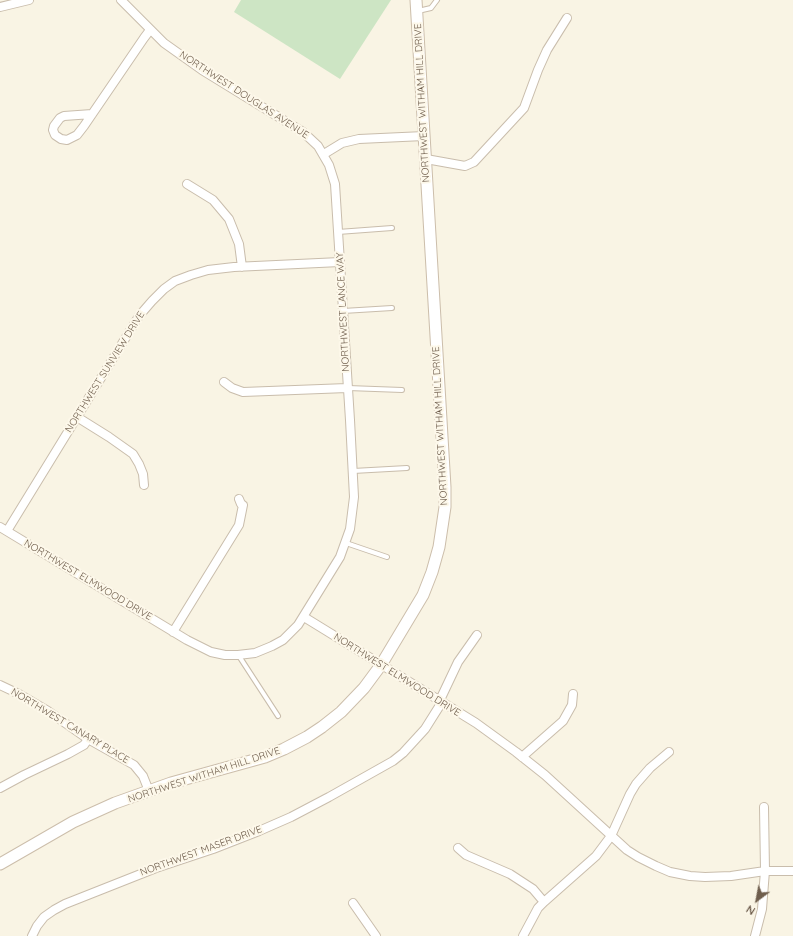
<!DOCTYPE html>
<html>
<head>
<meta charset="utf-8">
<style>
	body { margin:0 }
	#map { position:relative; width:793px; height:936px; overflow:hidden; background:#f9f4e4; font-family:Quicksand,sans-serif }
	canvas { display:block }
	.north { position:absolute; left:737px; top:880px; width:40px; height:40px; -webkit-text-stroke:3px #fdf8ea; paint-order:stroke; rotate:212deg; font-size:11px; font-weight:700; line-height:16px; text-align:center; color:#6f5e4d }
	.north::after { content:''; display:block; margin:auto; width:14px; height:18px; background:#6f5e4d; clip-path:polygon(50% 0,100% 100%,50% 72%,0 100%) }
</style>
</head>
<body>
<div id="map">
<canvas width="793" height="936"></canvas>
<div class="north">N</div>
</div>
<script>
const g = document.querySelector('canvas').getContext('2d');
g.lineJoin = 'round';
function paint(path, color) {
  g.fillStyle = color;
  g.fill(path, 'evenodd');
}
function toPath(rows) {
  const path = new Path2D();
  for (const r of rows) {
    path.moveTo(r[0], r[1]);
    for (let i = 2; i < r.length; i += 2) path.lineTo(r[i], r[i + 1]);
  }
  return path;
}
function trace(path, color, width, dash) {
  g.strokeStyle = color;
  g.lineWidth = width;
  g.lineCap = dash ? 'butt' : 'round';
  g.setLineDash(dash || []);
  g.stroke(path);
}
function label(font, color, halo, rows, align = 'center') {
  g.font = font + ' Quicksand,sans-serif';
  g.lineWidth = 4;
  g.setLineDash([]);
  g.textBaseline = 'middle';
  g.strokeStyle = halo;
  g.fillStyle = color;
  for (const [text, x, y, turn = 0] of rows) {
    g.save();
    g.translate(x, y);
    g.rotate((+turn || 0) * Math.PI / 180);
    g.textAlign = isNaN(turn) ? turn : align;
    if (halo) g.strokeText(text, 0, 0);
    g.fillText(text, 0, 0);
    g.restore();
  }
}
const green = toPath([
	[241,0,391,0,340,79,234,12]
]);
const lane = toPath([
	[418,11,431,8,437,0],
	[338,232,392,228],
	[343,311,392,308],
	[348,388,402,390],
	[353,471,407,468],
	[346,543,387,557],
	[239,656,278,716]
]);
const street = toPath([
	[0,7,29,0],
	[92,114,64,116,60,118,54,126,53,130,55,135,61,139,67,140,77,135,84,126,144,38,150,30],
	[324,154,342,143,359,139,424,136],
	[426,159,465,166,474,162,524,108,538,70,547,50,567,18],
	[187,184,213,200,229,219,239,244,242,267],
	[224,382,232,388,243,392,347,388],
	[77,417,109,437,133,454,139,464,143,474,144,485],
	[0,527,187,640,211,652,225,655,238,655,255,653,272,646,283,640,298,625,340,557,350,529,354,497,350,420,335,184,329,165,318,146,303,132,202,70,164,43,121,0],
	[7,531,139,316,152,301,164,289,175,281,191,275,208,270,234,267,340,262],
	[304,617,442,702,476,723,516,752,545,775,627,850,638,857,656,866,670,872,690,876,705,877,731,876,765,871,793,871],
	[173,632,239,525,243,505,241,504,239,499],
	[0,685,19,694,48,711,88,739,134,765,143,776,149,791],
	[440,700,458,662,477,635],
	[522,757,563,721,572,705,573,694],
	[0,788,24,775,68,754,84,745,88,739],
	[458,848,466,855,510,874,533,889,544,902],
	[353,903,376,936],
	[32,936,37,926,44,917,54,910,65,904,156,868,213,849,259,831,291,817,329,797,393,761,403,753,425,729,442,702],
	[523,936,538,908,544,902,596,856,611,836,630,794,636,784,650,768,669,752],
	[755,936,762,909,763,896,765,871,764,807]
]);
const secondary = toPath([
	[0,864,73,822,115,803,171,783,265,757,284,749,307,737,322,727,341,712,364,688,381,665,423,595,432,572,439,547,445,507,445,487,416,0]
]);
const streetNames = [
	["NORTHWEST DOUGLAS AVENUE",244,95,33],
	["NORTHWEST WITHAM HILL DRIVE",422,103,-93],
	["NORTHWEST LANCE WAY",343,312,-93],
	["NORTHWEST SUNVIEW DRIVE",105,372,-58],
	["NORTHWEST WITHAM HILL DRIVE",440,426,-93],
	["NORTHWEST ELMWOOD DRIVE",88,580,31],
	["NORTHWEST ELMWOOD DRIVE",397,675,32],
	["NORTHWEST CANARY PLACE",70,726,31],
	["NORTHWEST WITHAM HILL DRIVE",204,775,-18],
	["NORTHWEST MASER DRIVE",201,851,-20]
];
paint(green, '#cde5c4');
trace(lane, '#c9bdac', 6);
trace(street, '#c9bdac', 10);
trace(secondary, '#ccbeab', 13);
trace(lane, '#fff', 4);
trace(street, '#fff', 8);
trace(secondary, '#fff', 11);
label('10px', '#6f5e4d', '#fdf8ea', streetNames);
</script>
</body>
</html>
